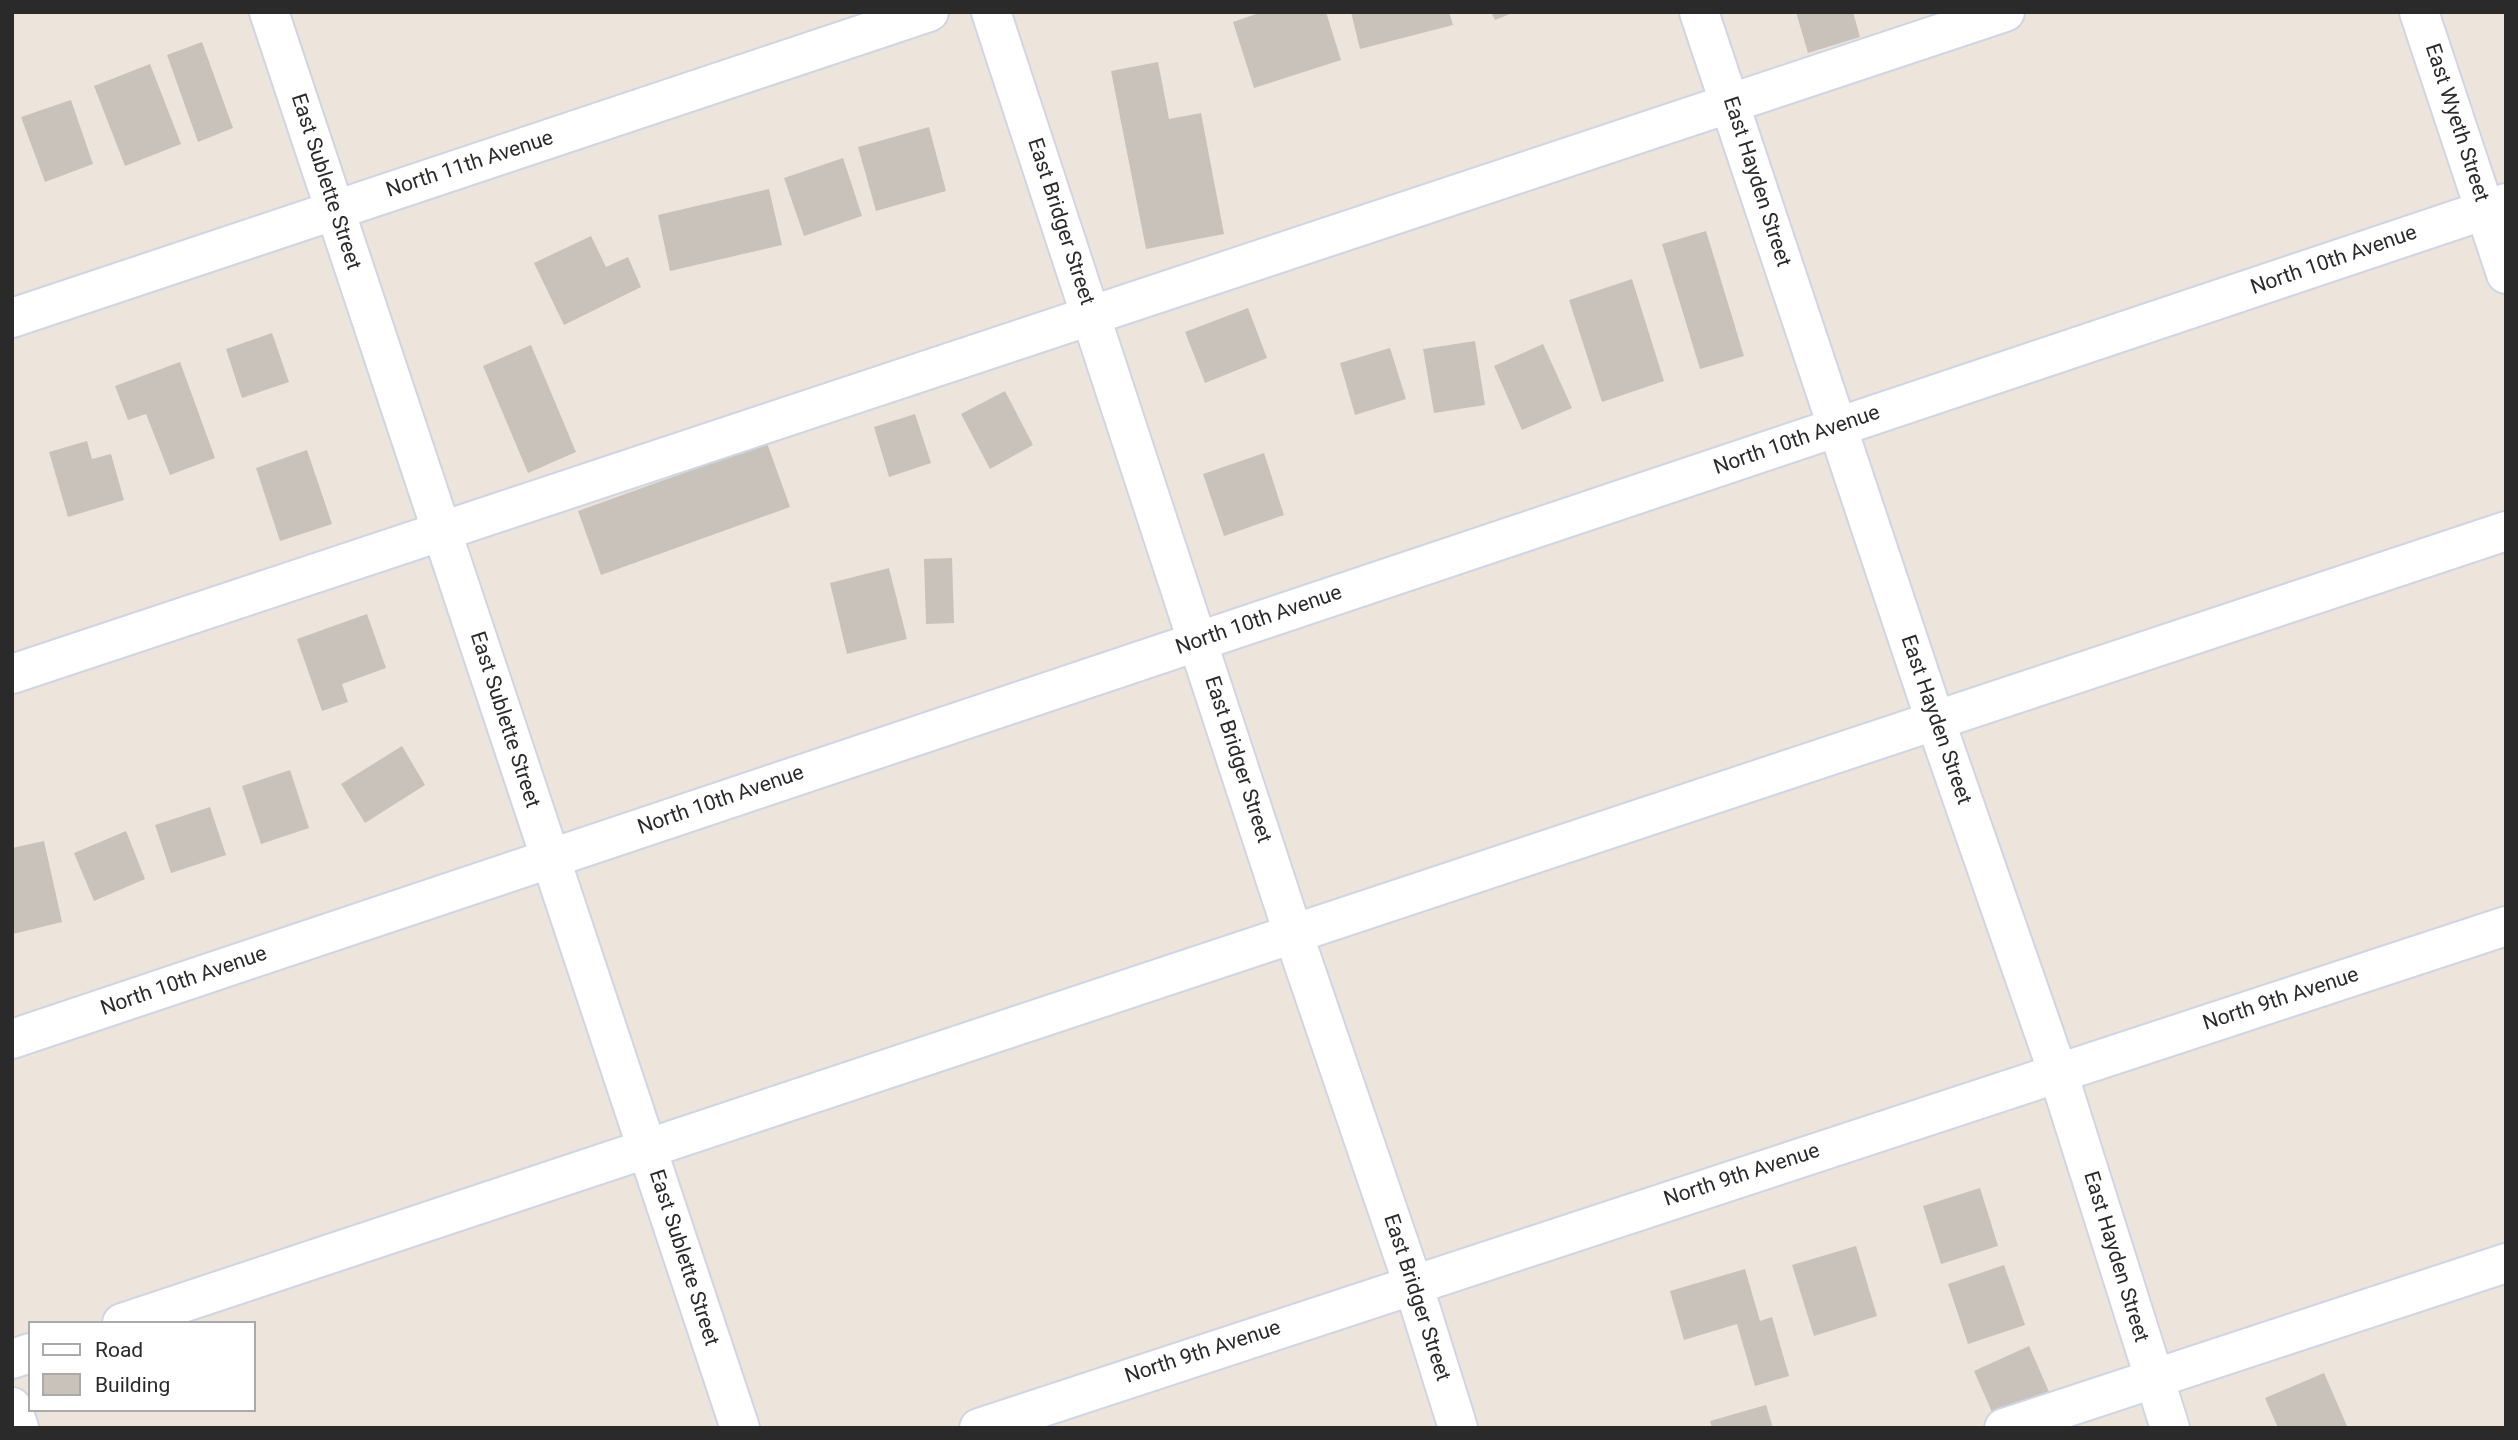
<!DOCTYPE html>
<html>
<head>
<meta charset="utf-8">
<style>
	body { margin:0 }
	#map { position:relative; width:2518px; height:1440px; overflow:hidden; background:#ede5db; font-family:Roboto,sans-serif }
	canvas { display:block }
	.frame { position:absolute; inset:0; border:14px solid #2a2a2a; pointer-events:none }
	.legend { position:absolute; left:28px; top:1321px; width:228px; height:91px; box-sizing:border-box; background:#fff; border:2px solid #aaa; margin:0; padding:9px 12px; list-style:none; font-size:21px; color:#2a2a2a }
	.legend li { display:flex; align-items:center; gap:14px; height:35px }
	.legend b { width:35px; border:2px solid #aaa }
</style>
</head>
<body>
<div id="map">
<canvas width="2518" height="1440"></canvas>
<div class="frame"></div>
<ul class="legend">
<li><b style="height:9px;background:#fff"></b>Road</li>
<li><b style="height:19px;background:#c8c2bb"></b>Building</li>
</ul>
</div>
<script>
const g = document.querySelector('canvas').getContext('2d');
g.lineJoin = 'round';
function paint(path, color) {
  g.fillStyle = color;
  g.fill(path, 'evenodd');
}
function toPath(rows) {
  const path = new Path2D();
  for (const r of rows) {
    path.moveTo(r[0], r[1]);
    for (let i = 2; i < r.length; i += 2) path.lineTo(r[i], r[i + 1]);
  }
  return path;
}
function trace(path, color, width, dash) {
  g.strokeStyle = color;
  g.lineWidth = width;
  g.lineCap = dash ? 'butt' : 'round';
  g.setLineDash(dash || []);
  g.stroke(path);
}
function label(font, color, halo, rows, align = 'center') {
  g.font = font + ' Roboto,sans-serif';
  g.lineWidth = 5;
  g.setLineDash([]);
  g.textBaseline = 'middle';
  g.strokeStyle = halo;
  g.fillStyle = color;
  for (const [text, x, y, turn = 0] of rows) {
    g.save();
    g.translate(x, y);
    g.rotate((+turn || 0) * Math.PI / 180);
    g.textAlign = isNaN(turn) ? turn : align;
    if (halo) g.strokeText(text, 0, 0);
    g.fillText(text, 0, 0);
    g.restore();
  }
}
const building = toPath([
	[1262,12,1326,12,1341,60,1254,88,1233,22],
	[1351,12,1449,12,1453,25,1360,49],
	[1491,12,1515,12,1495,20],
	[1796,12,1853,12,1860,37,1808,53],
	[202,42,233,128,198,142,167,55],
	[1158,62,1169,119,1201,113,1224,234,1146,249,1111,71],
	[150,64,181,144,125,166,94,86],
	[71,100,93,164,45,182,21,117],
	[929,127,946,191,876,211,858,147],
	[843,158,862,216,804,236,784,178],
	[769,189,782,245,670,271,658,215],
	[1706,231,1744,356,1700,369,1662,244],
	[591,236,606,267,628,257,641,287,564,325,534,263],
	[1632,279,1664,381,1602,402,1569,300],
	[1248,308,1267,358,1205,383,1185,332],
	[272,333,289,382,242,398,226,349],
	[1475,341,1485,405,1434,413,1423,349],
	[1543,344,1572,408,1522,430,1494,366],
	[531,345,576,452,528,473,483,366],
	[1390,348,1406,399,1355,415,1340,363],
	[180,362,215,458,170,475,146,414,128,420,115,386],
	[1005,391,1033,445,990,469,961,414],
	[915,414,931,463,889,477,874,427],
	[87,441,92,459,111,454,124,500,68,517,49,452],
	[767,443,790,507,601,575,578,511],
	[307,450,332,524,280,541,256,468],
	[1264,453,1284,515,1224,536,1203,474],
	[952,558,954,623,926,624,924,559],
	[889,568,907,639,847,654,830,583],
	[367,614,386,668,342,684,348,702,322,711,297,639],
	[402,746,425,785,365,823,341,784],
	[290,770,309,828,261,844,242,786],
	[210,807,226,855,171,873,155,825],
	[126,831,145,879,94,901,74,853],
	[44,841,62,922,13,934,12,848],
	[1980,1188,1998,1246,1941,1264,1923,1206],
	[1856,1246,1877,1316,1814,1336,1792,1265],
	[2004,1265,2025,1325,1968,1344,1948,1284],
	[1745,1269,1760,1321,1772,1317,1789,1376,1755,1386,1737,1324,1684,1340,1670,1291],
	[2029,1346,2053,1401,1998,1426,1974,1371],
	[2324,1373,2347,1426,2342,1428,2278,1428,2265,1398],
	[1766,1405,1773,1428,1712,1428,1710,1421]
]);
const minor = toPath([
	[269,12,740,1428],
	[991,12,1293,933,1413,1284,1458,1428],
	[1699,12,1935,720,2058,1073,2170,1428],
	[2419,12,2506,274],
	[12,318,929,12],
	[12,674,2005,12],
	[12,1039,2506,203],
	[122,1323,2506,531],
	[12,1359,30,1353],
	[12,1407,19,1428],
	[979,1428,2506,926],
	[2004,1428,2506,1263]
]);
const streetNames = [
	["East Wyeth Street",2456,123,72],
	["North 11th Avenue",470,165,-18],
	["East Sublette Street",325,182,72],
	["East Hayden Street",1756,182,72],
	["East Bridger Street",1060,222,72],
	["North 10th Avenue",2334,261,-19],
	["North 10th Avenue",1797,441,-19],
	["North 10th Avenue",1259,621,-19],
	["East Sublette Street",504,720,72],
	["East Hayden Street",1935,720,71],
	["East Bridger Street",1237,760,72],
	["North 10th Avenue",721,801,-19],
	["North 10th Avenue",184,982,-19],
	["North 9th Avenue",2281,1000,-18],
	["North 9th Avenue",1742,1176,-18],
	["East Hayden Street",2115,1257,73],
	["East Sublette Street",683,1258,72],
	["East Bridger Street",1416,1298,72],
	["North 9th Avenue",1203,1353,-18]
];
paint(building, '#c8c2bb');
trace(minor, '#d0d5e4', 42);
trace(minor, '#fff', 38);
label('21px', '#2a2a2a', '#fff', streetNames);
</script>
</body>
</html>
